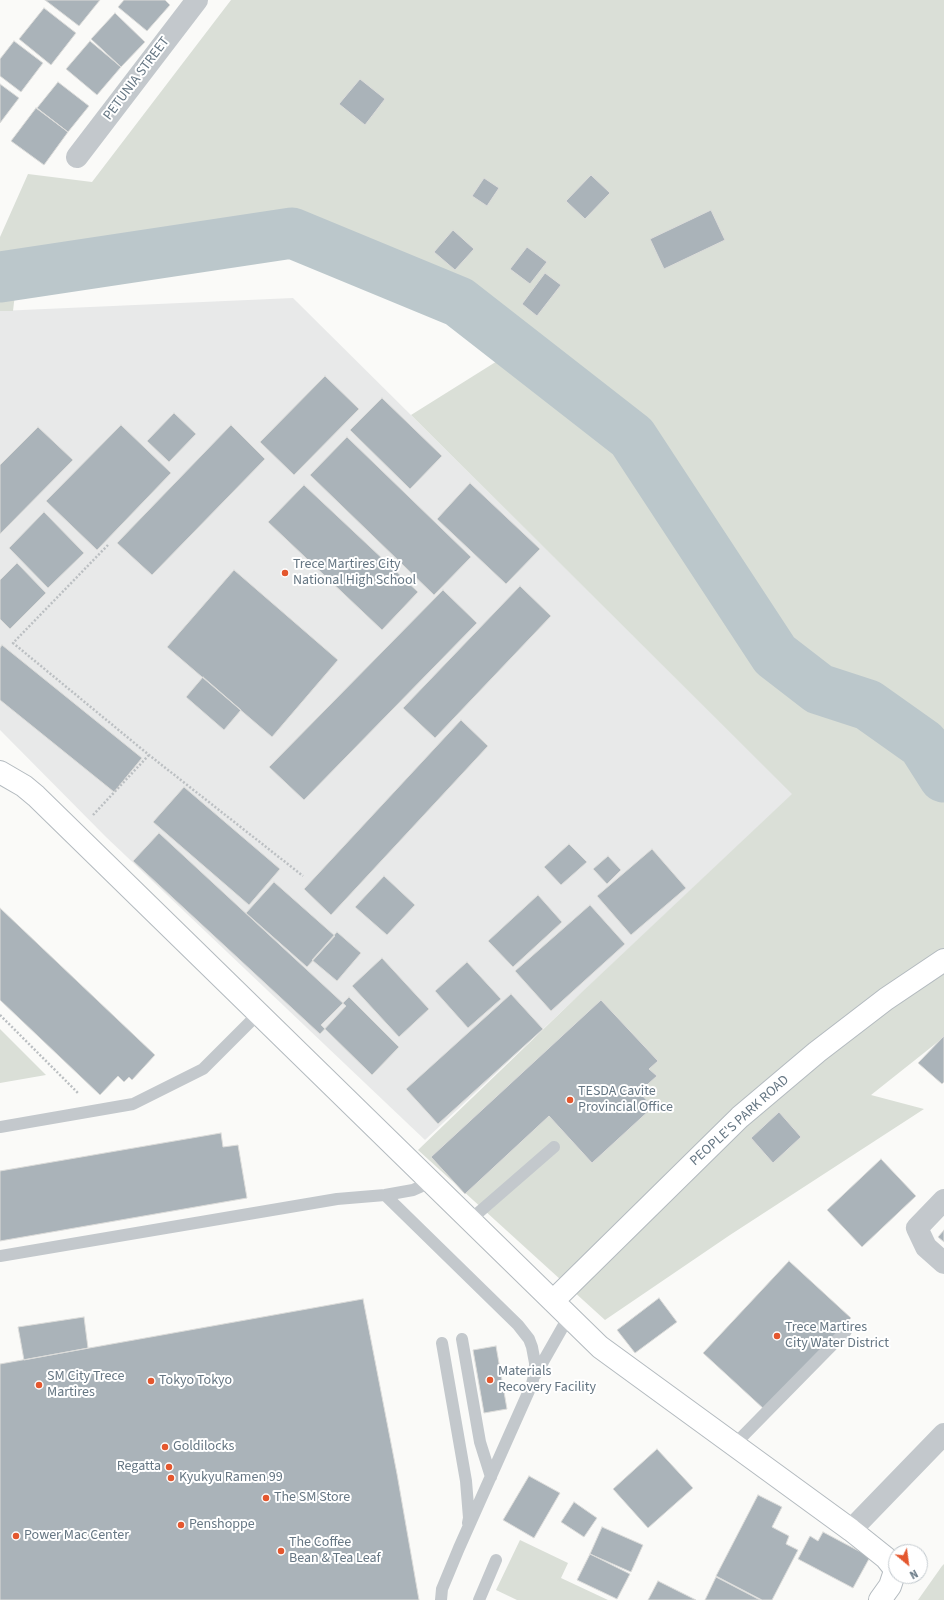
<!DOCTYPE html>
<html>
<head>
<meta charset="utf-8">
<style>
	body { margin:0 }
	#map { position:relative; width:944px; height:1600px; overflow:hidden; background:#fafaf8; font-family:"Source Sans 3",sans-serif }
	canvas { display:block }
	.north { position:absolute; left:888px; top:1544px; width:40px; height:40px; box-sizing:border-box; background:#fff; border:1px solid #c1c8cd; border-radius:50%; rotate:151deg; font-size:11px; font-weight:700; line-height:16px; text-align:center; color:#657683 }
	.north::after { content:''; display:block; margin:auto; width:14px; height:18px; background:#e4572e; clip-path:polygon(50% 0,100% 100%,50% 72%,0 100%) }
</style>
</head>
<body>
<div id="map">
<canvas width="944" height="1600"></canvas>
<div class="north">N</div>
</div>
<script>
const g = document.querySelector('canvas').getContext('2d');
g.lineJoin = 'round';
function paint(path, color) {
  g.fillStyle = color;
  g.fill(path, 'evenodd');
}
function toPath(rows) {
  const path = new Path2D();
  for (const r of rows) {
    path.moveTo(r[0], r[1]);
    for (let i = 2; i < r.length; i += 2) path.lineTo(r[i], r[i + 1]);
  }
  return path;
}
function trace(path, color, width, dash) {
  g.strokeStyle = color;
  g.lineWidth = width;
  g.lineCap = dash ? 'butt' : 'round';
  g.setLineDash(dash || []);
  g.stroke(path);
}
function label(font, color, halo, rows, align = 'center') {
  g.font = font + ' "Source Sans 3",sans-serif';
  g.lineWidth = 4;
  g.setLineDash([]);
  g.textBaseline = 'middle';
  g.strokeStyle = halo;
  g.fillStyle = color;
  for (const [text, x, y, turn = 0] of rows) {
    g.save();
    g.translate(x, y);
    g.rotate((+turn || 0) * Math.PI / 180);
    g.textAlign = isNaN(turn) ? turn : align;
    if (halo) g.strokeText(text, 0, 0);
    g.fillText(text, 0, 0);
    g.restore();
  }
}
const built = toPath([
	[293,298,793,794,425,1140,106,837,0,730,0,311]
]);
const green = toPath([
	[231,0,944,0,944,768,926,742,874,702,820,683,781,651,639,432,465,296,290,228,18,269,13,311,0,311,0,237,28,174,92,182],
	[510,353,621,441,765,662,825,704,876,721,910,747,940,786,944,802,944,1037,871,1095,924,1109,730,1235,605,1320,418,1150,583,991,792,794,411,415],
	[0,1029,46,1075,0,1083],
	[520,1540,568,1563,561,1578,608,1600,517,1600,496,1590],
	[944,1564,944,1600,918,1600,942,1566]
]);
const river = toPath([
	[0,277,292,233,459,302,632,437,775,655,819,689,868,705,923,744,944,777]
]);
const building = toPath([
	[45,0,100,0,79,26,45,0],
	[124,0,165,0,170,5,147,31,118,7,124,0],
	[44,8,76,33,51,65,19,39,44,8],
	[115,13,145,42,121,67,91,39,115,13],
	[14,41,43,63,21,92,0,76,0,59,14,41],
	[90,41,121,67,97,95,66,69,90,41],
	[360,79,385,99,365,125,339,104,360,79],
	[58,82,89,106,68,132,37,108,58,82],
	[0,84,19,98,0,123,0,84],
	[36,108,68,132,44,165,11,141,36,108],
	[591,175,610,193,585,219,566,201,591,175],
	[484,178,499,188,487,206,472,196,484,178],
	[711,210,725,240,664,269,650,239,711,210],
	[453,230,474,249,455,270,434,252,453,230],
	[527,247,547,262,530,284,510,269,527,247],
	[545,273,561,285,537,316,522,304,545,273],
	[325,376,359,409,294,475,260,442,325,376],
	[382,398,442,456,410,489,350,430,382,398],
	[174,413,196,434,169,462,147,441,174,413],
	[121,425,171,473,97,550,46,501,121,425],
	[231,425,265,459,152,575,117,543,231,425],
	[38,427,73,460,0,534,0,465,38,427],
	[347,437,471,557,434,595,310,475,347,437],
	[470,483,540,549,506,584,437,519,470,483],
	[304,485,418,592,382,630,268,522,304,485],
	[44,512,84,553,48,588,9,548,44,512],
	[17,563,46,593,10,629,0,619,0,580,17,563],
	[234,570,338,660,272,737,167,647,234,570],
	[520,586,551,616,435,738,403,708,520,586],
	[443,590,477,623,304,800,269,767,443,590],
	[2,645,142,758,114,792,0,700,0,648,2,645],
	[203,677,241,710,224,730,186,697,203,677],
	[461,720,488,746,331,915,304,889,461,720],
	[184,787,280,869,249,905,153,822,184,787],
	[159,833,346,1006,320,1034,133,861,159,833],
	[569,844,587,862,561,885,544,867,569,844],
	[652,849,686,888,631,935,597,896,652,849],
	[608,856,621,870,607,884,593,869,608,856],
	[384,876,415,905,387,935,355,907,384,876],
	[274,882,335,936,307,967,246,913,274,882],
	[538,895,562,922,513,967,488,941,538,895],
	[590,905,625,944,551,1011,515,971,590,905],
	[0,908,155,1055,132,1080,129,1077,124,1082,118,1076,100,1095,0,1000,0,908],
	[337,932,361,953,337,981,312,960,337,932],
	[382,958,429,1009,399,1037,352,986,382,958],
	[467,962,501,999,468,1028,435,991,467,962],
	[511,994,543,1029,438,1124,406,1089,511,994],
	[349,997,399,1047,372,1075,321,1025,349,997],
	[601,1000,658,1061,649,1069,657,1076,639,1092,653,1107,592,1163,549,1116,465,1194,431,1157,601,1000],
	[944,1036,944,1082,942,1084,918,1063,944,1036],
	[779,1112,801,1137,773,1163,751,1138,779,1112],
	[221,1133,223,1147,238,1145,247,1198,0,1241,0,1171,221,1133],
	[881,1159,916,1196,862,1247,827,1210,881,1159],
	[944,1230,944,1242,938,1237,944,1230],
	[789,1261,851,1318,765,1410,703,1353,789,1261],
	[659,1298,677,1322,635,1353,617,1330,659,1298],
	[363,1299,397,1474,419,1600,0,1600,0,1364,363,1299],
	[84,1317,88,1348,24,1360,18,1327,84,1317],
	[496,1346,507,1409,484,1413,473,1350,496,1346],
	[657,1449,693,1488,648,1528,613,1489,657,1449],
	[529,1476,560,1493,534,1538,503,1520,529,1476],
	[758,1495,782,1507,772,1527,789,1536,786,1544,798,1550,772,1600,762,1600,716,1576,758,1495],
	[574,1502,597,1518,584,1537,561,1522,574,1502],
	[602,1527,643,1545,631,1572,590,1554,602,1527],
	[823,1532,870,1557,853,1588,798,1559,810,1536,818,1541,823,1532],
	[590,1554,630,1574,617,1599,577,1580,590,1554],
	[716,1577,760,1600,705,1600,716,1577],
	[658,1581,696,1600,648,1600,658,1581]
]);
const path = toPath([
	[108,545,13,643,149,755,303,876],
	[93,815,149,755],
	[0,1015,78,1093]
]);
const lane = toPath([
	[0,1127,133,1104,203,1069,259,1013],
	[385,1195,518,1325,529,1339,532,1347,535,1363,535,1371,532,1384,459,1548,442,1589,441,1600],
	[470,1220,554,1147],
	[0,1256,337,1199,385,1195,413,1190,431,1182],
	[462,1339,480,1442,491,1477],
	[442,1343,466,1481,469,1518,468,1523],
	[536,1374,569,1316],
	[734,1445,846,1331],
	[479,1600,496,1560]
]);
const street = toPath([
	[77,157,197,0],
	[944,1200,917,1228,926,1247,944,1263],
	[851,1530,944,1434]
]);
const secondary = toPath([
	[0,772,24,786,36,796,600,1347,851,1530,886,1558,894,1568,894,1574,890,1586,880,1600],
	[553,1301,740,1117,817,1052,886,999,944,960]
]);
const markers = [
	[285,573,4,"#e4572e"],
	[570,1100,4,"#e4572e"],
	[777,1336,4,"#e4572e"],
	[490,1380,4,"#e4572e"],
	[151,1381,4,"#e4572e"],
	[39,1385,4,"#e4572e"],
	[165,1447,4,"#e4572e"],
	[169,1467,4,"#e4572e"],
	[171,1478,4,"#e4572e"],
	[266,1498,4,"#e4572e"],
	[181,1525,4,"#e4572e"],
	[16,1536,4,"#e4572e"],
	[281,1551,4,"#e4572e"]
];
const streetNames = [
	["PETUNIA STREET",137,79,-53],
	["PEOPLE'S PARK ROAD",740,1121,-42]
];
const poiNames = [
	["Trece Martires City",293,565],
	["National High School",293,581],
	["TESDA Cavite",578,1092],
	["Provincial Office",578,1108],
	["Trece Martires",785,1328],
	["City Water District",785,1344],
	["Materials",498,1372],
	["Recovery Facility",498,1388],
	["SM City Trece",47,1377],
	["Martires",47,1393],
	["Tokyo Tokyo",159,1381],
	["Goldilocks",173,1447],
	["Regatta",161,1467,"right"],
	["Kyukyu Ramen 99",179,1478],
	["The SM Store",274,1498],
	["Penshoppe",189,1525],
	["Power Mac Center",24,1536],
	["The Coffee",289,1543],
	["Bean & Tea Leaf",289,1559]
];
paint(built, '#e8e9e9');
paint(green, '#dadfd7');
trace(river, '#bbc7cb', 51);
paint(building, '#aab3b9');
trace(building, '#dcdcda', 1);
trace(secondary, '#b3babf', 24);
trace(path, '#bbbfc2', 2.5, [2, 2]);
trace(lane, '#c3c8cc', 12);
trace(street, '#c3c8cc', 22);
trace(secondary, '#fff', 22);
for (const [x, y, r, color] of markers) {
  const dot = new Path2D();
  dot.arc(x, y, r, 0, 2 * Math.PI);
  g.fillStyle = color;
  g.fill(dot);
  trace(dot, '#fff', 1.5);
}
label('14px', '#657683', '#fff', streetNames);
label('14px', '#657683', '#fff', poiNames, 'left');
</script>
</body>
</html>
